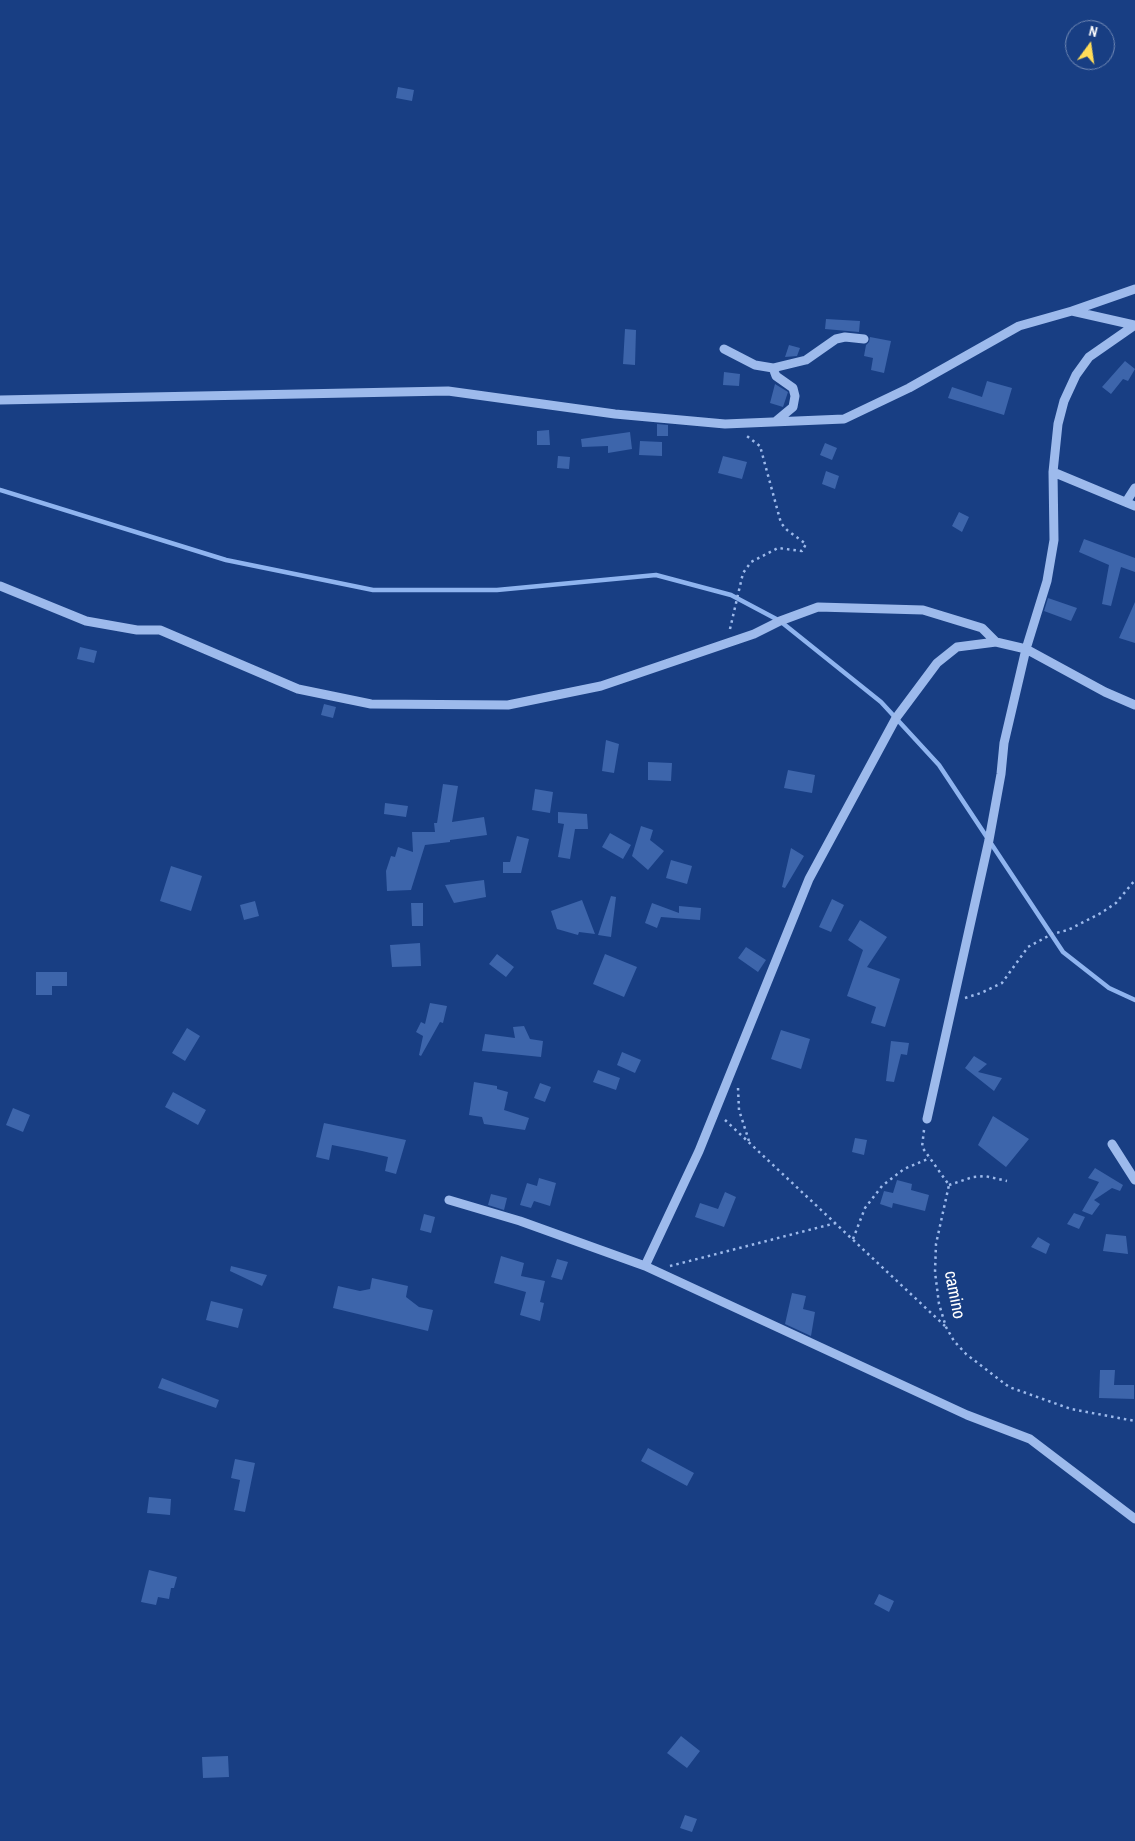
<!DOCTYPE html>
<html>
<head>
<meta charset="utf-8">
<style>
	body { margin:0 }
	#map { position:relative; width:1135px; height:1841px; overflow:hidden; background:#183e83; font-family:"Archivo Narrow",sans-serif }
	canvas { display:block }
	.north { position:absolute; left:1065px; top:20px; width:50px; height:50px; box-sizing:border-box; background:#183e83; border:1px solid #748bb5; border-radius:50%; rotate:14deg; font-size:14px; font-weight:700; line-height:20px; text-align:center; color:#fff }
	.north::after { content:''; display:block; margin:auto; width:18px; height:22px; background:#ffdc58; clip-path:polygon(50% 0,100% 100%,50% 72%,0 100%) }
</style>
</head>
<body>
<div id="map">
<canvas width="1135" height="1841"></canvas>
<div class="north">N</div>
</div>
<script>
const g = document.querySelector('canvas').getContext('2d');
g.lineJoin = 'round';
function toPath(rows) {
  const path = new Path2D();
  for (const r of rows) {
    path.moveTo(r[0], r[1]);
    for (let i = 2; i < r.length; i += 2) path.lineTo(r[i], r[i + 1]);
  }
  return path;
}
function trace(path, color, width, dash) {
  g.strokeStyle = color;
  g.lineWidth = width;
  g.lineCap = dash ? 'butt' : 'round';
  g.setLineDash(dash || []);
  g.stroke(path);
}
function paint(path, color) {
  g.fillStyle = color;
  g.fill(path, 'evenodd');
}
function label(font, color, halo, rows, align = 'center') {
  g.font = font + ' "Archivo Narrow",sans-serif';
  g.lineWidth = 4;
  g.setLineDash([]);
  g.textBaseline = 'middle';
  g.strokeStyle = halo;
  g.fillStyle = color;
  for (const [text, x, y, turn = 0] of rows) {
    g.save();
    g.translate(x, y);
    g.rotate((+turn || 0) * Math.PI / 180);
    g.textAlign = isNaN(turn) ? turn : align;
    if (halo) g.strokeText(text, 0, 0);
    g.fillText(text, 0, 0);
    g.restore();
  }
}
const stream = toPath([
	[0,490,226,560,373,590,497,590,656,575,731,595,780,621,881,702,939,765,1063,952,1109,988,1135,1000]
]);
const building = toPath([
	[398,87,414,90,412,101,396,98],
	[826,319,860,321,859,332,825,329],
	[625,329,636,330,635,365,623,364],
	[870,337,891,341,884,373,871,370,873,358,864,356,866,345,869,342],
	[789,345,800,348,797,356,785,357],
	[1125,361,1135,369,1128,381,1123,379,1111,394,1102,387],
	[724,372,740,374,739,386,723,385],
	[987,381,1012,388,1004,415,948,398,952,387,982,397],
	[775,384,788,392,783,407,770,403],
	[657,424,668,425,668,436,657,436],
	[549,430,550,445,537,445,537,431],
	[630,432,632,449,608,453,608,446,582,447,581,439],
	[640,441,662,442,662,456,639,455],
	[825,443,837,448,832,460,820,455],
	[558,456,570,457,569,469,557,468],
	[723,456,747,462,742,479,718,473],
	[826,471,839,476,835,489,822,484],
	[959,512,969,517,962,532,952,526],
	[1084,539,1135,558,1135,572,1121,567,1111,606,1102,604,1109,565,1079,552],
	[1048,598,1077,608,1071,621,1044,611],
	[1135,602,1135,643,1119,638],
	[80,647,97,651,94,663,77,659],
	[324,704,336,707,333,718,321,715],
	[606,740,619,744,614,773,602,771],
	[648,762,672,763,671,781,648,780],
	[788,770,815,775,812,793,784,788],
	[443,784,458,786,452,822,484,817,487,835,450,840,450,842,425,845,411,890,387,891,386,871,391,856,395,857,398,847,413,852,412,832,435,832,434,823,437,823],
	[535,789,553,792,550,813,532,810],
	[385,803,408,806,406,817,384,814],
	[558,812,587,814,588,829,575,829,570,859,558,857,564,824,558,823],
	[641,826,653,830,650,840,664,851,648,870,632,856],
	[610,833,631,845,623,859,602,847],
	[517,836,529,839,521,873,503,873,503,862,510,862],
	[791,848,804,856,785,888,782,887],
	[671,860,692,866,687,884,666,878],
	[171,866,202,876,191,911,160,901],
	[484,880,486,897,454,903,445,885],
	[611,896,616,897,611,937,598,935],
	[832,899,844,905,831,932,819,927],
	[582,900,595,934,579,932,578,935,557,929,551,911],
	[255,901,259,916,244,920,240,905],
	[411,903,423,903,423,926,412,926],
	[652,903,679,913,679,906,701,908,700,920,661,917,657,928,645,923],
	[860,920,887,937,867,967,900,979,885,1027,871,1023,876,1007,847,996,863,950,848,940],
	[420,943,421,966,392,967,390,945],
	[746,947,766,960,758,972,738,958],
	[497,954,514,967,506,977,489,964],
	[605,954,637,967,624,997,593,984],
	[36,972,67,972,67,986,52,986,52,995,36,995],
	[430,1003,447,1006,443,1023,440,1022,421,1056,419,1055,423,1036,416,1032,421,1022,425,1024],
	[524,1026,530,1039,543,1041,541,1057,482,1051,485,1034,515,1038,513,1027],
	[187,1028,200,1036,185,1061,172,1053],
	[781,1030,810,1039,801,1069,771,1059],
	[891,1041,909,1043,907,1055,901,1054,894,1082,886,1081],
	[622,1052,641,1060,635,1073,617,1065],
	[974,1056,987,1064,978,1072,1002,1078,994,1091,965,1068],
	[598,1070,620,1078,616,1090,593,1082],
	[474,1082,497,1086,497,1089,508,1092,504,1110,529,1118,525,1130,484,1124,482,1117,469,1115],
	[540,1083,551,1087,545,1102,534,1098],
	[173,1092,206,1110,198,1125,165,1107],
	[13,1108,30,1115,23,1132,6,1125],
	[993,1116,1029,1139,1006,1167,978,1145],
	[324,1123,406,1140,396,1174,385,1171,388,1157,362,1151,332,1145,329,1160,316,1157],
	[855,1138,867,1140,864,1155,852,1152],
	[1095,1168,1123,1185,1120,1191,1112,1188,1094,1200,1100,1204,1092,1215,1082,1211,1099,1182,1088,1178],
	[539,1178,556,1183,550,1206,534,1201,531,1208,520,1205,527,1183,537,1186],
	[897,1180,912,1184,911,1190,929,1195,925,1211,893,1203,892,1208,880,1204,884,1191,893,1193],
	[725,1192,736,1197,724,1227,695,1217,700,1203,718,1209],
	[491,1194,507,1198,504,1210,488,1205],
	[1074,1213,1085,1217,1079,1229,1067,1224],
	[424,1214,435,1217,431,1233,420,1230],
	[1106,1234,1126,1236,1128,1254,1103,1251],
	[1038,1237,1050,1244,1046,1254,1031,1247],
	[501,1256,524,1263,521,1276,545,1281,540,1302,544,1303,540,1321,520,1315,526,1292,494,1283],
	[557,1259,568,1262,562,1280,551,1277],
	[231,1266,267,1275,262,1286,230,1271],
	[372,1278,408,1286,406,1297,419,1307,433,1310,428,1331,333,1308,338,1286,360,1291,370,1289],
	[792,1293,806,1296,803,1309,815,1312,811,1336,785,1324],
	[211,1301,243,1309,238,1328,206,1320],
	[1100,1370,1115,1370,1114,1385,1134,1385,1134,1399,1099,1398],
	[162,1378,219,1400,216,1408,158,1388],
	[648,1448,694,1473,687,1486,641,1461],
	[235,1459,255,1463,245,1512,234,1510,240,1480,231,1478],
	[149,1497,171,1499,170,1515,147,1513],
	[149,1570,177,1577,174,1588,171,1588,169,1599,158,1597,156,1605,141,1602],
	[879,1594,894,1601,889,1612,874,1604],
	[681,1736,700,1751,687,1768,667,1753],
	[228,1756,229,1777,203,1778,202,1757],
	[685,1815,697,1819,692,1832,680,1828]
]);
const path = toPath([
	[730,629,743,573,751,562,778,548,802,551,806,544,787,530,781,523,760,446,744,434],
	[965,998,981,993,1002,983,1028,947,1052,934,1068,930,1101,913,1116,903,1135,880],
	[738,1088,739,1110,749,1141],
	[725,1120,945,1326],
	[924,1130,922,1147,949,1185,936,1244,935,1272,939,1304,946,1327,954,1341,966,1354,1009,1387,1071,1409,1135,1421],
	[949,1185,973,1177,985,1176,1007,1181],
	[853,1239,865,1208,882,1186,904,1169,930,1158],
	[670,1266,836,1223]
]);
const minor = toPath([
	[1072,311,1135,289],
	[724,349,755,365,773,368,806,360,836,339,845,337,864,339],
	[773,368,776,376,793,388,795,396,793,407,775,422],
	[0,400,448,391,615,414,725,424,844,419,909,388,1019,326,1072,311,1134,325],
	[1053,472,1135,506],
	[1126,502,1135,488],
	[0,586,86,621,137,630,160,630,298,689,371,704,508,705,601,686,754,634,780,621,818,607,923,610,982,628,996,642],
	[927,1119,989,840,1001,774,1004,743,1026,649,1047,581,1054,540,1053,472,1058,424,1064,401,1076,375,1089,357,1135,325],
	[1112,1144,1135,1180],
	[449,1200,520,1221,645,1266,967,1415,1030,1439,1135,1519],
	[645,1266,699,1151,809,879,896,718,937,663,957,647,996,642,1026,649,1105,692,1135,705]
]);
const streetNames = [
	["camino",954,1295,79]
];
trace(stream, '#8fb4ef', 4.5);
paint(building, '#3d65ab');
trace(path, '#9dbaec', 2.5, [2.5, 4]);
trace(minor, '#9dbaec', 9);
label('18px', '#fff', '#183e83', streetNames);
</script>
</body>
</html>
